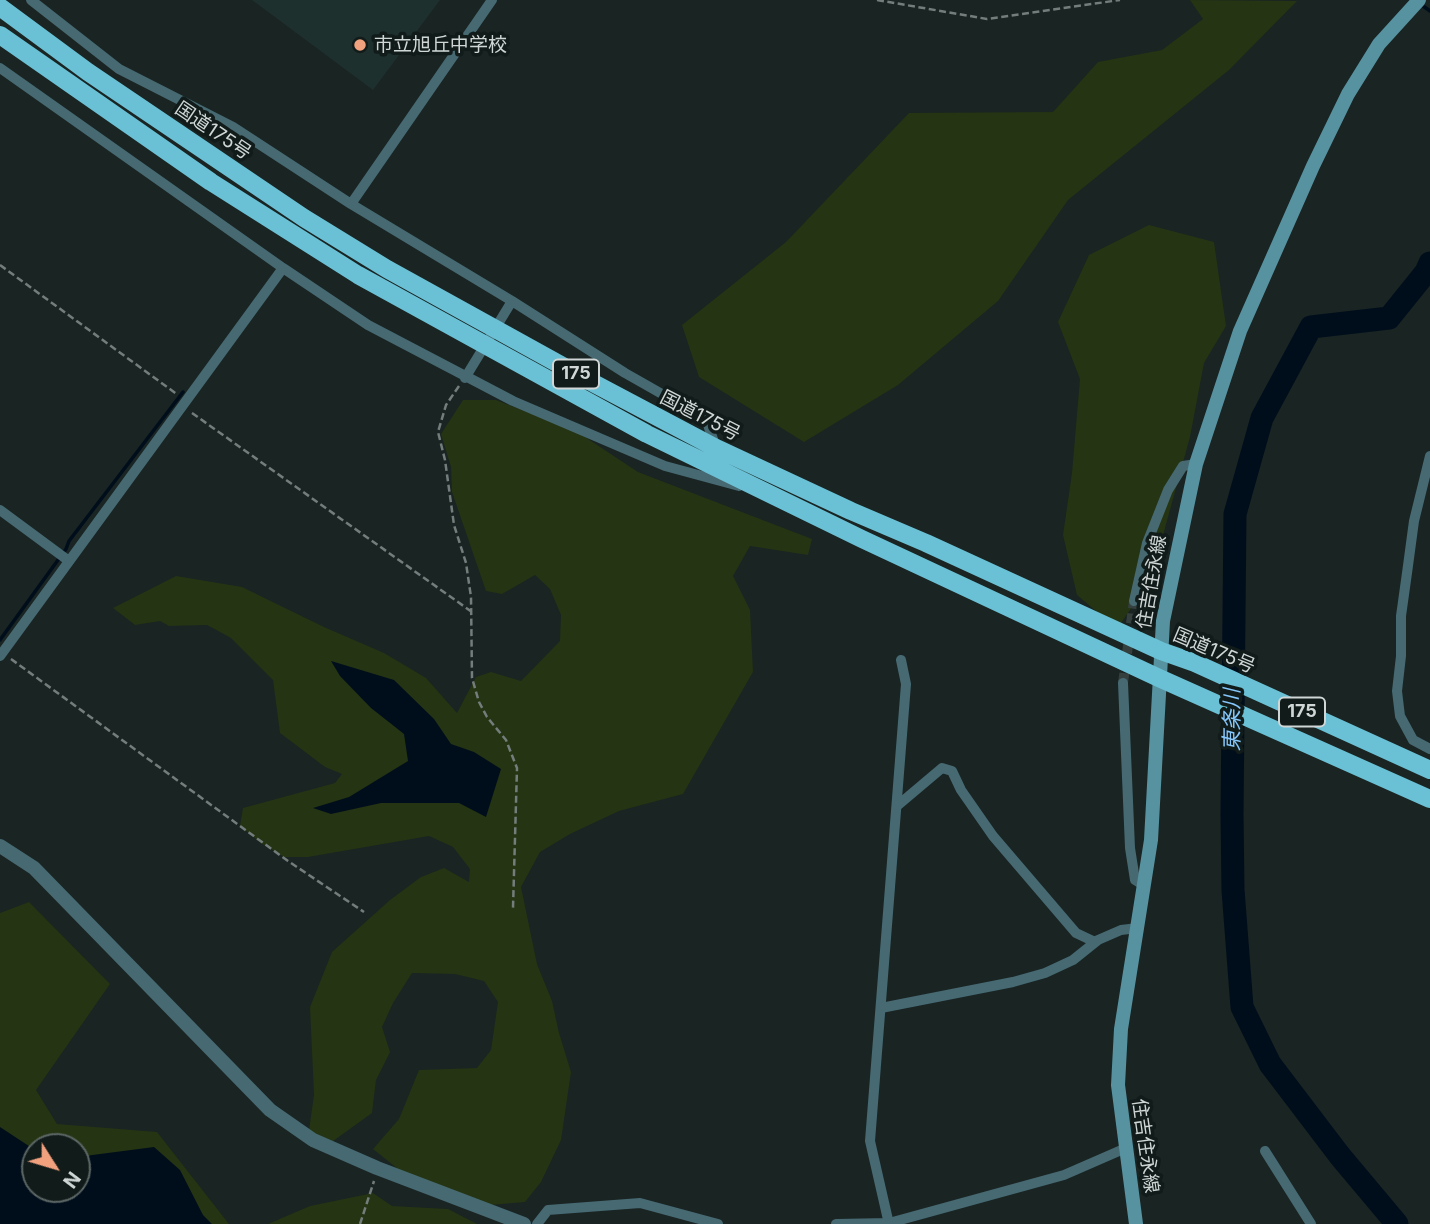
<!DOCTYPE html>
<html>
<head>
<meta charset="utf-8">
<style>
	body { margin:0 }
	#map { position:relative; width:1430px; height:1224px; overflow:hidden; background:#192423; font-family:Inter,sans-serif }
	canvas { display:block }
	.north { position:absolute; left:21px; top:1133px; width:70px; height:70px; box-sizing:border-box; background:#101b1a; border:2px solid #5c6665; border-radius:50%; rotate:127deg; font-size:19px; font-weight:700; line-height:28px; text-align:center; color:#cfd6d5 }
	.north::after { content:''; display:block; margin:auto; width:24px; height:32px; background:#f2a17e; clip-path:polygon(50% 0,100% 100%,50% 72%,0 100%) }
</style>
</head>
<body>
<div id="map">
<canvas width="1430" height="1224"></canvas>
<div class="north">N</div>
</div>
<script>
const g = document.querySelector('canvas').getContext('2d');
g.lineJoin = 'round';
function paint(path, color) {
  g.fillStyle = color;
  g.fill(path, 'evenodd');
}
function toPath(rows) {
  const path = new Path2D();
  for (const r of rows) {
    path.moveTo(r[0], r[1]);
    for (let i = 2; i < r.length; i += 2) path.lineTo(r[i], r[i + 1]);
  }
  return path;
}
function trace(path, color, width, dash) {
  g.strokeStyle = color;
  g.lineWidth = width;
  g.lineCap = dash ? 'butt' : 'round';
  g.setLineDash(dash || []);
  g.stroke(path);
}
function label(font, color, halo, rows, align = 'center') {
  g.font = font + ' Inter,"Noto Sans JP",sans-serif';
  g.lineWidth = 7;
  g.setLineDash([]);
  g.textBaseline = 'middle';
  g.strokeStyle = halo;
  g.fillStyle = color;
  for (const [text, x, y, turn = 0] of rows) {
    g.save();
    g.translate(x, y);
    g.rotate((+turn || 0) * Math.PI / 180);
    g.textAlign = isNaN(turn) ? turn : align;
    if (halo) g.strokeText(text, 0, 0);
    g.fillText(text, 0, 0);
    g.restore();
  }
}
const built = toPath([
	[252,0,440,0,373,90]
]);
const green = toPath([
	[1190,0,1297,1,1229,70,1068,200,998,301,898,385,804,442,699,377,682,325,786,242,909,113,1053,112,1098,62,1162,50,1203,19],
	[1149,225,1214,242,1226,326,1204,363,1190,437,1151,579,1117,629,1077,595,1063,535,1072,473,1080,379,1058,322,1089,255],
	[463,400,496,400,576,431,638,472,812,539,808,555,750,546,733,576,750,610,753,672,683,794,619,811,570,834,540,852,521,887,537,964,552,1001,559,1033,571,1072,561,1140,541,1182,525,1202,490,1205,403,1173,373,1149,399,1119,419,1070,477,1068,491,1050,498,1002,484,981,455,974,412,973,393,1003,382,1027,390,1052,376,1080,372,1113,329,1144,309,1130,314,1095,310,1007,332,952,390,900,421,877,444,868,469,882,470,869,453,847,429,836,308,857,284,857,261,843,240,826,243,808,335,783,342,774,325,767,280,733,273,680,231,638,207,625,169,626,160,621,135,625,113,608,176,576,242,587,324,627,384,653,426,678,457,713,476,677,491,672,521,681,560,641,561,615,550,589,535,575,502,594,486,591,452,492,451,467,441,434],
	[29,902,110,984,36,1090,57,1124,157,1132,229,1224,180,1224,77,1171,77,1147,35,1147,35,1173,0,1156,0,913],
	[373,1193,392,1206,448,1209,477,1224,268,1224,310,1206]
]);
const water = toPath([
	[331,661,394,680,434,719,451,744,474,752,501,769,486,817,459,803,381,803,331,814,313,808,349,797,408,761,404,734,371,708,340,676],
	[0,1127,35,1150,35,1189,77,1189,77,1157,154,1147,180,1170,203,1215,212,1224,0,1224]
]);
const stream = toPath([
	[1423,6,1430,11],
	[0,640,66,549,69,541,183,392]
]);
const river = toPath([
	[1397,1224,1340,1156,1270,1064,1242,1007,1233,890,1232,814,1235,514,1262,418,1311,327,1389,318,1426,272,1430,263]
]);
const minorTunnel = toPath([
	[1123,683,1134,601]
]);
const path = toPath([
	[877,0,987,19,1120,0],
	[0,265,178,395],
	[459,386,446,405,438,432,445,460,454,525,466,563,471,597,472,678,479,702,487,717,506,740,517,768,513,908],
	[192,413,472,612],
	[11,659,288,861,364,912],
	[360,1224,374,1181]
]);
const minor = toPath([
	[31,0,119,69,233,127,351,204,512,301,625,373,706,419,716,448],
	[0,68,283,268,368,325,513,401,665,466,739,486],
	[351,204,492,0],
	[465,378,512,301],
	[1430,456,1414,521,1407,573,1401,616,1401,656,1397,691,1400,716,1413,740,1430,749],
	[0,510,69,561],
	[1134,601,1147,543,1168,490,1183,466,1196,464],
	[0,656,283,268],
	[1123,683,1130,848,1135,880,1145,886],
	[897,806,942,768,952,771,961,790,993,836,1076,933,1095,942],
	[881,1008,1013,982,1045,973,1073,960,1098,940,1121,930,1138,928],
	[1265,1151,1311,1224],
	[537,1224,548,1210,640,1203,718,1224],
	[836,1224,889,1223,1064,1175,1126,1148],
	[889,1224,870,1141,906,684,901,660]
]);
const tertiary = toPath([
	[0,846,34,868,270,1110,313,1140,377,1168,524,1224]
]);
const secondary = toPath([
	[1136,1224,1118,1085,1121,1029,1151,840,1163,621,1196,464,1240,331,1313,166,1348,94,1379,44,1419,0]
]);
const trunk = toPath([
	[0,7,88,72,304,218,387,269,595,384,716,448,851,511,926,543,1161,651,1195,663,1430,770],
	[0,35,211,182,358,275,647,434,862,539,1159,678,1430,799]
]);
const markers = [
	[360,45,7,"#f2a17e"]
];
const shields = [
	[576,374,46],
	[1302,712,46]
];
const shieldNames = [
	["175",576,374],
	["175",1302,712]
];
const poiNames = [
	["市立旭丘中学校",374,45]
];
const streetNames = [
	["国道175号",213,131,34],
	["国道175号",700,416,27],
	["住吉住永線",1152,582,-80],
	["国道175号",1214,651,23],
	["住吉住永線",1145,1146,82]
];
const waterNames = [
	["東条川",1233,720,-90]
];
paint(built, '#1e302e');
paint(green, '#253413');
paint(water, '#000e1c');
trace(stream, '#000e1c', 3.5);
trace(river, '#000e1c', 23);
trace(minorTunnel, '#343f3e', 10, [10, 5]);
trace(path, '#747d7c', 2.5, [7, 3.5]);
trace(minor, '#466972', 10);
trace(tertiary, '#466972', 14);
trace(secondary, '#5792a0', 14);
trace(trunk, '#6ac0d4', 18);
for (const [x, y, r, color] of markers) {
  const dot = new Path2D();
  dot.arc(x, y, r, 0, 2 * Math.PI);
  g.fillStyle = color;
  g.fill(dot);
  trace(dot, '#101b1a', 2.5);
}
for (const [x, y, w] of shields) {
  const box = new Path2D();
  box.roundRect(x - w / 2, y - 14.5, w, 29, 5);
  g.fillStyle = '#101b1a';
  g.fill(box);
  trace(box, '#cfd6d5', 2);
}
label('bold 18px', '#cfd6d5', null, shieldNames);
label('19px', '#cfd6d5', '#101b1a', poiNames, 'left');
label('19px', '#cfd6d5', '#101b1a', streetNames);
label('italic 21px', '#85c6fb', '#101b1a', waterNames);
</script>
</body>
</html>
